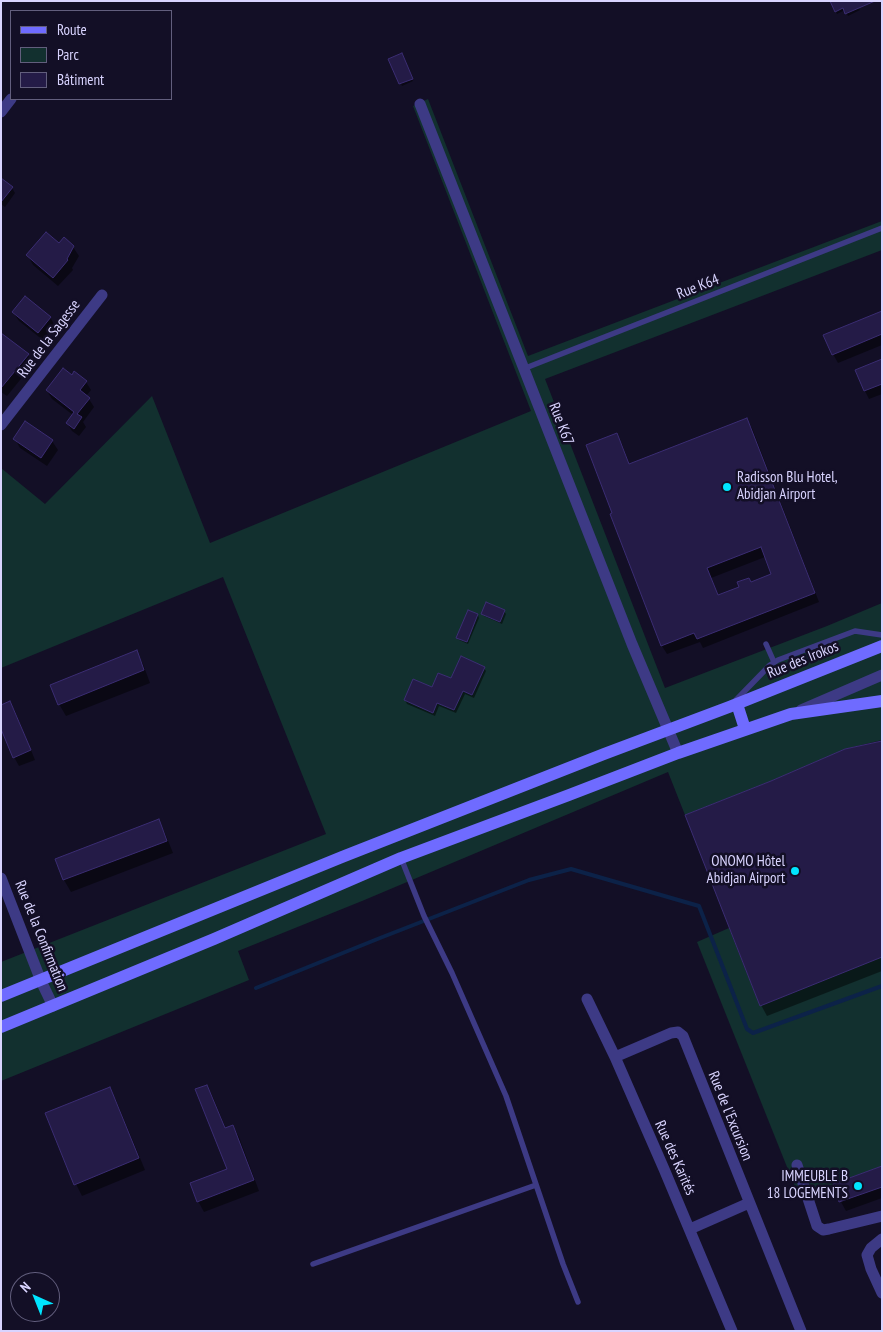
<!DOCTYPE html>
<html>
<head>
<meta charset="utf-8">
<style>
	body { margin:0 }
	#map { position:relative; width:883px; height:1332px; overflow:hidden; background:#130f26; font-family:"PT Sans Narrow",sans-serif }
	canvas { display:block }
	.frame { position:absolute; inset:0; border:2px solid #d9d4ff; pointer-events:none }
	.legend { position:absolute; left:10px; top:10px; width:162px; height:90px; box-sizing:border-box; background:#130f26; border:1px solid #625e7d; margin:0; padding:6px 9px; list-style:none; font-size:15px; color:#d9d4ff }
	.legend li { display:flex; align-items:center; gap:10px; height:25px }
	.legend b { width:25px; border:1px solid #625e7d }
	.north { position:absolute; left:10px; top:1272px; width:50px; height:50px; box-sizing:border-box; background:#130f26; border:1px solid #625e7d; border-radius:50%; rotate:316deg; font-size:14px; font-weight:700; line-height:20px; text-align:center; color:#d9d4ff }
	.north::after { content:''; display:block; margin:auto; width:18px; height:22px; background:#00e5ff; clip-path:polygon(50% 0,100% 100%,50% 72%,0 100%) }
</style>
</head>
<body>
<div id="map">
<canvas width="883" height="1332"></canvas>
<div class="frame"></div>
<ul class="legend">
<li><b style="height:6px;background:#6f6bff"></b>Route</li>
<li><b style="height:14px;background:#12302f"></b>Parc</li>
<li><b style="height:14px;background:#241b47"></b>Bâtiment</li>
</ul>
<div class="north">N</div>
</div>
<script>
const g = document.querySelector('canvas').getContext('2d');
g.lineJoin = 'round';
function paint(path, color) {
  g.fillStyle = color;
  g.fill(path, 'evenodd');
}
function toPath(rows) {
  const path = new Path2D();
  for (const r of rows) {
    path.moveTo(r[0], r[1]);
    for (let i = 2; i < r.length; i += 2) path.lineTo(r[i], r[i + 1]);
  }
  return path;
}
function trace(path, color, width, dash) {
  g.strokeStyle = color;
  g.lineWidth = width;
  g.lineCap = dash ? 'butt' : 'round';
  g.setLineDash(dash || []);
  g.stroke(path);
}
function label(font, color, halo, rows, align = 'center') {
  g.font = font + ' "PT Sans Narrow",sans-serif';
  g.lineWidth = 5;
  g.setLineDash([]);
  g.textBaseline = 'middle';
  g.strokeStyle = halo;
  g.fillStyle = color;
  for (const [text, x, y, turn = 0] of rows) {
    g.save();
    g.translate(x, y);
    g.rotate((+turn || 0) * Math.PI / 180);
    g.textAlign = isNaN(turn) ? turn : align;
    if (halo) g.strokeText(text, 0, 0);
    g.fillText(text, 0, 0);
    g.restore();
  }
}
const green = toPath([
	[428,99,528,356,882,221,882,250,545,379,665,688,827,626,882,603,882,740,845,749,771,781,685,815,668,772,362,901,238,951,249,980,1,1081,1,962,326,834,223,577,1,668,1,468,45,504,152,396,210,543,531,411,413,106],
	[729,928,760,1006,882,957,882,1166,799,1197,697,942]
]);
const shadow = toPath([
	[831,1,857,3,860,10,848,16,845,10,837,14],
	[403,57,413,81,402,86,390,59],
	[1,179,12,188,15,193,5,207,1,204],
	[59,244,73,247,79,256,72,268,73,270,58,286,33,265,28,256],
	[13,312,50,317,55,326,44,341,19,321],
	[882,317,882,345,838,363,833,354],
	[1,334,28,355,33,364,7,396,1,392],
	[882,360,882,394,869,399,865,391],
	[72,377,86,382,91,390,86,396,89,399,94,407,83,422,86,427,79,436,72,431,67,423,73,415,52,399,47,391],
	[747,420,752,428,819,602,703,648,700,642,667,654,662,646,614,514,617,435,622,444,630,465],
	[765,557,773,575,718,596,711,578],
	[26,423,52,441,58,450,47,466,20,448,15,439],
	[487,604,504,611,506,614,502,624,484,616,483,614],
	[468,612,478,615,479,618,468,644,459,640,457,638],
	[136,652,143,664,150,683,66,716,59,704],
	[484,668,486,671,474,698,465,694,456,713,439,706,435,716,407,704,405,700],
	[10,702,15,711,35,760,19,766,14,757],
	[882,742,882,971,767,1016,761,1005,771,782,845,750],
	[158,821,165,833,173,853,71,892,64,880,56,860],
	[207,1086,213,1097,226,1129,233,1126,239,1137,259,1191,204,1212,198,1201,229,1170],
	[109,1088,116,1100,145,1170,82,1196,76,1184],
	[882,1170,882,1198,846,1211,841,1202,835,1185]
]);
const stream = toPath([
	[256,988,380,938,529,880,571,869,699,906,747,1029,753,1033,882,986]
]);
const building = toPath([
	[830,1,875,1,845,14,843,8,835,12,830,1],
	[402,53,413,79,399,84,388,59,402,53],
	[1,178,13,187,1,202,1,178],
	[46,232,59,243,64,237,74,246,67,259,68,260,53,278,26,255,46,232],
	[25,296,51,317,38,333,12,312,25,296],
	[882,311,882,334,832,355,823,335,882,311],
	[1,333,29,354,1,388,1,333],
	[882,359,882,384,864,391,855,370,882,359],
	[63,368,72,375,74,371,87,381,80,390,90,398,77,414,82,417,74,429,66,423,74,412,46,390,63,368],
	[747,418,815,593,697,639,694,633,661,646,610,514,612,513,586,445,617,433,629,464,747,418],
	[761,547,771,574,751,582,749,578,737,582,739,587,718,595,707,568,761,547],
	[25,421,53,440,41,458,13,439,25,421],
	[486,602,505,610,500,622,481,614,486,602],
	[468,610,478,614,467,642,456,638,468,610],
	[137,650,144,670,58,705,50,685,137,650],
	[461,656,485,667,472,695,463,691,454,710,437,703,433,713,404,700,413,679,432,687,438,673,451,678,461,656],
	[10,701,31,750,13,758,1,729,1,705,10,701],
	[882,741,882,957,760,1006,685,815,771,781,845,749,882,741],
	[159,819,167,841,63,880,55,859,159,819],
	[207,1085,225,1128,233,1125,254,1180,197,1202,190,1183,227,1169,195,1089,207,1085],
	[110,1087,139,1158,74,1185,45,1113,110,1087],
	[882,1166,882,1187,839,1202,833,1184,882,1166]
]);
const service = toPath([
	[523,369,882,228],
	[766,644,774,662],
	[736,700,770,665,778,660,855,631,882,635],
	[401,858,424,916,452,973,506,1096,563,1264,578,1302],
	[313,1264,536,1185]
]);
const minor = toPath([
	[420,104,632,644,678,753],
	[1,112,11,99],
	[1,425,102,295],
	[801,710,882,675],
	[1,878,41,981,53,1006],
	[587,999,615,1057,664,1169,732,1331],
	[615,1057,671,1033,678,1032,683,1036,801,1331],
	[797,1165,817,1226,823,1230,829,1229,882,1216],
	[690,1229,749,1203],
	[882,1239,871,1248,867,1255,871,1269,882,1293]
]);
const secondary = toPath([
	[737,704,745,729],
	[1,996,342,857,604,754,729,707,882,646],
	[1,1027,214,939,401,858,569,795,678,753,791,714,882,701]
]);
const markers = [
	[727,487,5,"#00e5ff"],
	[795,871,5,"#00e5ff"],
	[858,1186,5,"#00e5ff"]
];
const streetNames = [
	["Rue K64",698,287,-21],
	["Rue de la Sagesse",49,339,-53],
	["Rue K67",561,424,69],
	["Rue des Irokos",803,660,-22],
	["Rue de la Confirmation",41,936,68],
	["Rue de l'Excursion",730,1116,68],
	["Rue des Karités",675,1158,66]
];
const poiNames = [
	["Radisson Blu Hotel,",737,478,"left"],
	["Abidjan Airport",737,495,"left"],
	["ONOMO Hôtel",785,862],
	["Abidjan Airport",785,879],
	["IMMEUBLE B",848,1177],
	["18 LOGEMENTS",848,1194]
];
paint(green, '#12302f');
paint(shadow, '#0007');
trace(stream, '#0c2248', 4);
paint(building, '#241b47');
trace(building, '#3b2d73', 1);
trace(service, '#3d3a85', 5.5);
trace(minor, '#3d3a85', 11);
trace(secondary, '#6f6bff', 12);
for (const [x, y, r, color] of markers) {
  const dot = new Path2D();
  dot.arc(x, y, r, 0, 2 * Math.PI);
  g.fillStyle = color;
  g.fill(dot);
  trace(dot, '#130f26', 2);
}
label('15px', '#d9d4ff', '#130f26', streetNames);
label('15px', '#d9d4ff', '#130f26', poiNames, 'right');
</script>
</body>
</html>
